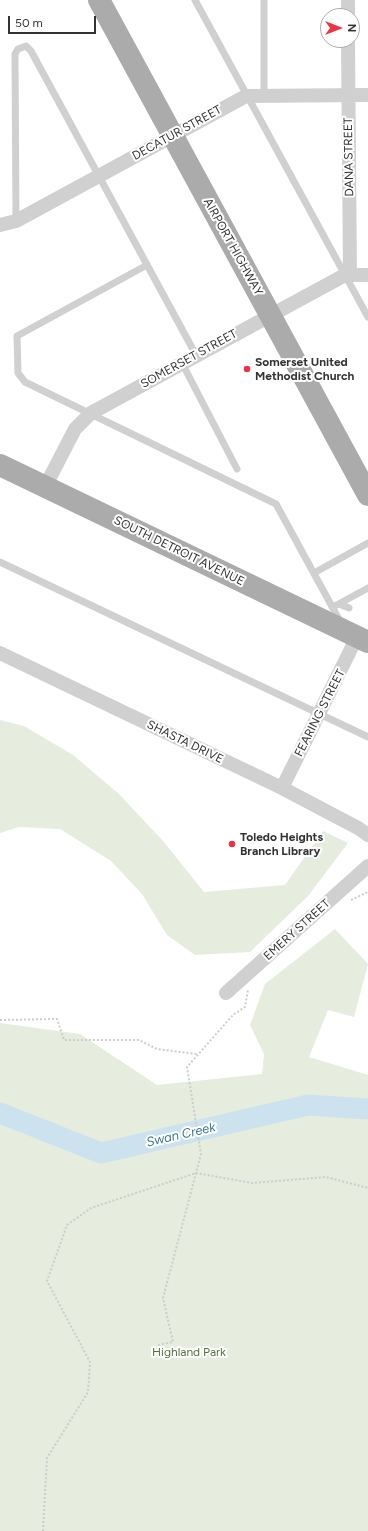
<!DOCTYPE html>
<html>
<head>
<meta charset="utf-8">
<style>
	body { margin:0 }
	#map { position:relative; width:368px; height:1531px; overflow:hidden; background:#fff; font-family:Figtree,sans-serif }
	canvas { display:block }
	.north { position:absolute; left:320px; top:8px; width:40px; height:40px; box-sizing:border-box; background:#fff; border:1px solid #adadad; border-radius:50%; rotate:90deg; font-size:11px; font-weight:700; line-height:16px; text-align:center; color:#333 }
	.north::after { content:''; display:block; margin:auto; width:14px; height:18px; background:#eb3344; clip-path:polygon(50% 0,100% 100%,50% 72%,0 100%) }
	.scale { position:absolute; left:8px; top:16px; width:88px; height:18px; box-sizing:border-box; border:2px solid #333; border-top:0; padding-left:5px; font-size:12px; line-height:14px; white-space:nowrap; color:#333; -webkit-text-stroke:3px #fff; paint-order:stroke }
</style>
</head>
<body>
<div id="map">
<canvas width="368" height="1531"></canvas>
<div class="north">N</div>
<div class="scale">50 m</div>
</div>
<script>
const g = document.querySelector('canvas').getContext('2d');
g.lineJoin = 'round';
function paint(path, color) {
  g.fillStyle = color;
  g.fill(path, 'evenodd');
}
function toPath(rows) {
  const path = new Path2D();
  for (const r of rows) {
    path.moveTo(r[0], r[1]);
    for (let i = 2; i < r.length; i += 2) path.lineTo(r[i], r[i + 1]);
  }
  return path;
}
function trace(path, color, width, dash) {
  g.strokeStyle = color;
  g.lineWidth = width;
  g.lineCap = dash ? 'butt' : 'round';
  g.setLineDash(dash || []);
  g.stroke(path);
}
function label(font, color, halo, rows, align = 'center') {
  g.font = font + ' Figtree,sans-serif';
  g.lineWidth = 4;
  g.setLineDash([]);
  g.textBaseline = 'middle';
  g.strokeStyle = halo;
  g.fillStyle = color;
  for (const [text, x, y, turn = 0] of rows) {
    g.save();
    g.translate(x, y);
    g.rotate((+turn || 0) * Math.PI / 180);
    g.textAlign = isNaN(turn) ? turn : align;
    if (halo) g.strokeText(text, 0, 0);
    g.fillText(text, 0, 0);
    g.restore();
  }
}
const green = toPath([
	[0,720,24,726,73,755,119,794,163,841,204,892,285,885,323,831,348,843,308,896,250,952,195,955,167,935,142,894,111,861,60,829,19,827,0,833],
	[335,929,368,964,354,1017,328,1010,309,1057,368,1075,368,1531,0,1531,0,1023,80,1034,157,1085,262,1074,264,1054,250,1025,265,984]
]);
const river = toPath([
	[0,1113,101,1153,308,1105,368,1109]
]);
const path = toPath([
	[351,900,368,892],
	[0,1020,57,1019,64,1040,139,1040,157,1049,197,1054],
	[158,1345,173,1342,163,1298,201,1154,187,1067,233,1015,245,1007,248,990],
	[43,1531,47,1458,88,1392,90,1362,47,1281,67,1225,91,1208,196,1173,252,1183,326,1177,368,1188]
]);
const service = toPath([
	[195,0,368,317],
	[264,0,264,95],
	[16,221,15,54,18,49,26,46,31,51,196,355],
	[147,265,17,336,18,373,25,382,276,504,341,623],
	[182,363,237,469],
	[0,562,368,737],
	[314,573,368,543],
	[339,604,349,608],
	[333,607,368,588]
]);
const minor = toPath([
	[348,0,348,16],
	[348,40,350,275],
	[0,225,16,221,246,96,368,95],
	[45,487,75,429,91,413,345,275,368,275],
	[0,653,282,788,358,828,368,835],
	[282,788,357,637],
	[226,993,368,866]
]);
const primary = toPath([
	[99,0,368,495],
	[0,465,368,642]
]);
const markers = [
	[247,369,4,"#eb3344"],
	[232,844,4,"#eb3344"]
];
const streetNames = [
	["DECATUR STREET",177,133,-29],
	["DANA STREET",349,157,-91],
	["AIRPORT HIGHWAY",233,247,61],
	["SOMERSET STREET",189,359,-29],
	["SOUTH DETROIT AVENUE",179,551,26],
	["FEARING STREET",320,713,-63],
	["SHASTA DRIVE",185,742,26],
	["EMERY STREET",297,930,-42]
];
const poiNames = [
	["Somerset United",255,362],
	["Methodist Church",255,376],
	["Toledo Heights",240,837],
	["Branch Library",240,851]
];
const parkNames = [
	["Highland Park",189,1352]
];
const waterNames = [
	["Swan Creek",181,1135,-13]
];
paint(green, '#e6ecde');
trace(river, '#cde2ef', 21);
trace(path, '#cdcdcd', 2, [2, 2]);
trace(service, '#d0d0d0', 7);
trace(minor, '#d0d0d0', 14);
trace(primary, '#ababab', 22);
for (const [x, y, r, color] of markers) {
  const dot = new Path2D();
  dot.arc(x, y, r, 0, 2 * Math.PI);
  g.fillStyle = color;
  g.fill(dot);
  trace(dot, '#fff', 1.5);
}
label('12px', '#333', '#fff', streetNames);
label('bold 12px', '#333', '#fff', poiNames, 'left');
label('12px', '#56713d', '#fff', parkNames);
label('italic 13px', '#3c7799', '#fff', waterNames);
</script>
</body>
</html>
